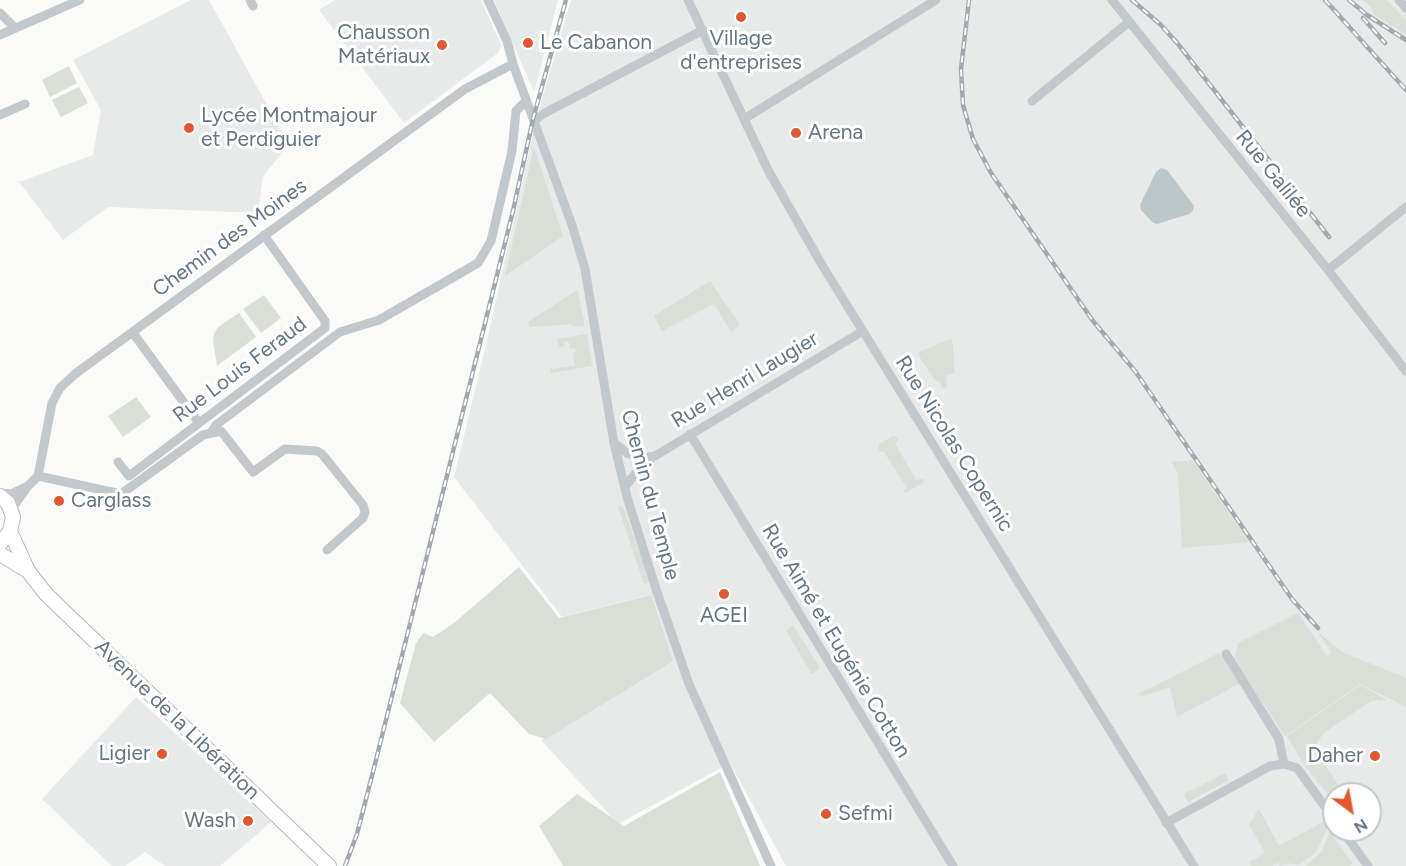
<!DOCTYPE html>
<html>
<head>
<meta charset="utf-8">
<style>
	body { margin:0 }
	#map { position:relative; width:1406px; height:866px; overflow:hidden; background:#fafaf8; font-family:Figtree,sans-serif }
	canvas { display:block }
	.north { position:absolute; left:1322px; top:782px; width:60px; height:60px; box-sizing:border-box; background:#fff; border:2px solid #c1c8cd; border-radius:50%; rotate:148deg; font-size:16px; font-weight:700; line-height:24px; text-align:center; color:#657683 }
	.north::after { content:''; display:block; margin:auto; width:21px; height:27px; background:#e4572e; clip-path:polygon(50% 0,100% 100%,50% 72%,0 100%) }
</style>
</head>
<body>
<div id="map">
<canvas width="1406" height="866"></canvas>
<div class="north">N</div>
</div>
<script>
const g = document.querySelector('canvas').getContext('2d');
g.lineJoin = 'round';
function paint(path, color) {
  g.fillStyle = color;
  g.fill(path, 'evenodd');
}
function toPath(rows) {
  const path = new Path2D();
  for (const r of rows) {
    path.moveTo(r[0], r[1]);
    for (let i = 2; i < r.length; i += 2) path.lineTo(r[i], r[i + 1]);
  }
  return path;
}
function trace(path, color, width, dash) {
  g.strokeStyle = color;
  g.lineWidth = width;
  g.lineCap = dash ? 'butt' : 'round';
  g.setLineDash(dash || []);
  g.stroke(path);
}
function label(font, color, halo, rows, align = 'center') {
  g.font = font + ' Figtree,sans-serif';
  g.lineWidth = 6;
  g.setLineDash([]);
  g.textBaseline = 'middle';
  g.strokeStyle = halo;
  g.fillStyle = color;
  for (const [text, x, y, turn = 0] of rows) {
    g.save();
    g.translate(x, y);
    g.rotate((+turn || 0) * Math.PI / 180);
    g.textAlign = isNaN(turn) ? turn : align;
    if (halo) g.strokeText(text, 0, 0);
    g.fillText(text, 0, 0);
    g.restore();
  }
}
const built = toPath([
	[191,0,209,0,289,145,263,176,258,213,108,207,63,240,19,182,93,155,101,110,73,60],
	[335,0,481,0,501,45,498,53,404,123,319,10],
	[494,0,558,0,534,92],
	[571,0,1406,0,1406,866,786,866,730,763,618,824,541,740,672,658,649,595,562,617,454,477,486,345,537,116],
	[1334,794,1370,794,1370,830,1334,830],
	[136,697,271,822,220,866,165,866,145,852,125,866,112,866,42,799]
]);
const green = toPath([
	[1363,0,1387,0,1406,20,1406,34,1376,16,1370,6],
	[69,66,77,83,50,97,42,80],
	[79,87,88,103,61,117,52,100],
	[534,147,563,236,505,276],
	[710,281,740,325,731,332,714,304,662,331,654,316],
	[577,290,585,326,572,326,571,324,529,327,528,322],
	[264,295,281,318,261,333,243,309],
	[239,313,256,337,217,366,213,341,214,334,218,327],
	[587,334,592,366,551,373,550,369,575,366,573,352,576,352,575,348,570,349,568,341,564,342,564,347,559,347,557,339],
	[952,338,955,373,946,375,947,387,942,388,941,383,934,379,917,353],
	[136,397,151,417,123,437,108,416],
	[894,435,898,439,895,443,916,480,924,479,923,483,905,493,903,490,907,488,884,452,878,451,879,444],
	[1192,460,1249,542,1182,548,1178,474,1172,462],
	[623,506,650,582,644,584,618,507],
	[519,567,559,618,651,595,673,661,546,739,529,734,490,693,434,742,400,703,416,643,423,633,433,637,454,623],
	[1298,613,1327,656,1332,653,1318,632,1342,652,1406,678,1406,707,1360,684,1285,736,1234,660,1238,643],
	[793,625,820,668,812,674,786,631],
	[1219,653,1239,684,1177,717,1170,687,1144,696,1136,695],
	[1360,685,1387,700,1371,701,1325,732,1317,742,1319,756,1337,783,1340,794,1334,794,1334,802,1303,763,1287,736],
	[720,772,760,866,563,866,539,826,577,794,624,826],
	[1225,773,1229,780,1188,802,1184,794],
	[1259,809,1279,846,1323,822,1328,828,1315,853,1298,865,1288,863,1280,866,1278,862,1272,866,1251,866,1249,862,1265,853,1249,824],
	[1330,832,1353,864,1349,866,1306,866,1322,851]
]);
const water = toPath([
	[1161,168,1167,170,1194,206,1193,211,1189,214,1157,224,1152,222,1141,210,1140,205,1156,172]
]);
const minor = toPath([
	[250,0,253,6],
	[488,0,507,41,513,64,572,225,585,269,614,443,627,497,656,589,689,684,771,866],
	[688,0,768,170,822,265,1194,866],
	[1112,0,1328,270,1406,371],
	[1399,0,1406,8],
	[0,13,15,28],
	[0,35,80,0],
	[1032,101,1129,22],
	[0,115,25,104],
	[744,119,936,0],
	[534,121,543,114,703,30],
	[1328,270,1406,207],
	[133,333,199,423],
	[211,433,216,425,340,332,379,320,478,263,491,241,512,151,516,111,526,101],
	[690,434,953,866],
	[614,443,627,453,640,458,655,456,863,331],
	[118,462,129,476,325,328,325,321,264,235],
	[38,476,121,494,203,435,221,431,253,472,285,449,317,451,322,454,363,505,365,512,363,518,327,550],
	[625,487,638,470,654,456],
	[0,493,11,494,26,487],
	[11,510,28,486,38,476,52,403,60,388,75,374,465,89,513,64],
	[1226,654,1279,739,1284,764],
	[1166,823,1270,766,1284,764,1297,768,1334,819],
	[1342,830,1368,866]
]);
const secondary = toPath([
	[0,496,8,503,13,517,10,531,0,544],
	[10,531,28,571,46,594,329,866],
	[0,554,28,571]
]);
const rail = toPath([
	[969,0,961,69,963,105,973,139,991,173,1093,321,1135,371,1292,599,1318,628],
	[1132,0,1161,25,1178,44,1329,237],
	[1325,0,1406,90],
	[1349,0,1367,15,1406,40],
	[1363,18,1385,43],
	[345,866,357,834,375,764,513,211,533,119,566,0]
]);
const markers = [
	[741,17,6,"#e4572e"],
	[528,43,6,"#e4572e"],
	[442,45,6,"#e4572e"],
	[189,128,6,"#e4572e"],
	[796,133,6,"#e4572e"],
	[59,501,6,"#e4572e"],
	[724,594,6,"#e4572e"],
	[162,754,6,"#e4572e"],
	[1375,756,6,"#e4572e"],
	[826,814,6,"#e4572e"],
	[248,821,6,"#e4572e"]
];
const poiNames = [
	["Chausson",430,33,"right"],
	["Matériaux",430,57,"right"],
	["Village",741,39,"center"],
	["d'entreprises",741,63,"center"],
	["Le Cabanon",540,43],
	["Lycée Montmajour",201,116],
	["et Perdiguier",201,140],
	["Arena",808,133],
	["Carglass",71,501],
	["AGEI",724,616,"center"],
	["Ligier",150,754,"right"],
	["Daher",1363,756,"right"],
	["Sefmi",838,814],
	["Wash",236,821,"right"]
];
const streetNames = [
	["Rue Galilée",1273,174,51],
	["Chemin des Moines",230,238,-36],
	["Rue Louis Feraud",240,370,-37],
	["Rue Henri Laugier",745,380,-31],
	["Rue Nicolas Copernic",954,444,58],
	["Chemin du Temple",650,495,75],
	["Rue Aimé et Eugénie Cotton",836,641,59],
	["Avenue de la Libération",177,720,44]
];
paint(built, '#e8e9e9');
paint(green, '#dadfd7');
paint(water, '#bbc7cb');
trace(secondary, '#b3babf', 16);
trace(minor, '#c3c8cc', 9);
trace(secondary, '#fff', 14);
trace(rail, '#a2aab0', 4.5);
trace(rail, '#fff', 2, [7]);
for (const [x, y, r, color] of markers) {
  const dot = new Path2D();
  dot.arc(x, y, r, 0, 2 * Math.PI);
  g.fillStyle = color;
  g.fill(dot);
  trace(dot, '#fff', 2);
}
label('21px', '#657683', '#fff', poiNames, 'left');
label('21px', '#657683', '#fff', streetNames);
</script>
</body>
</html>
